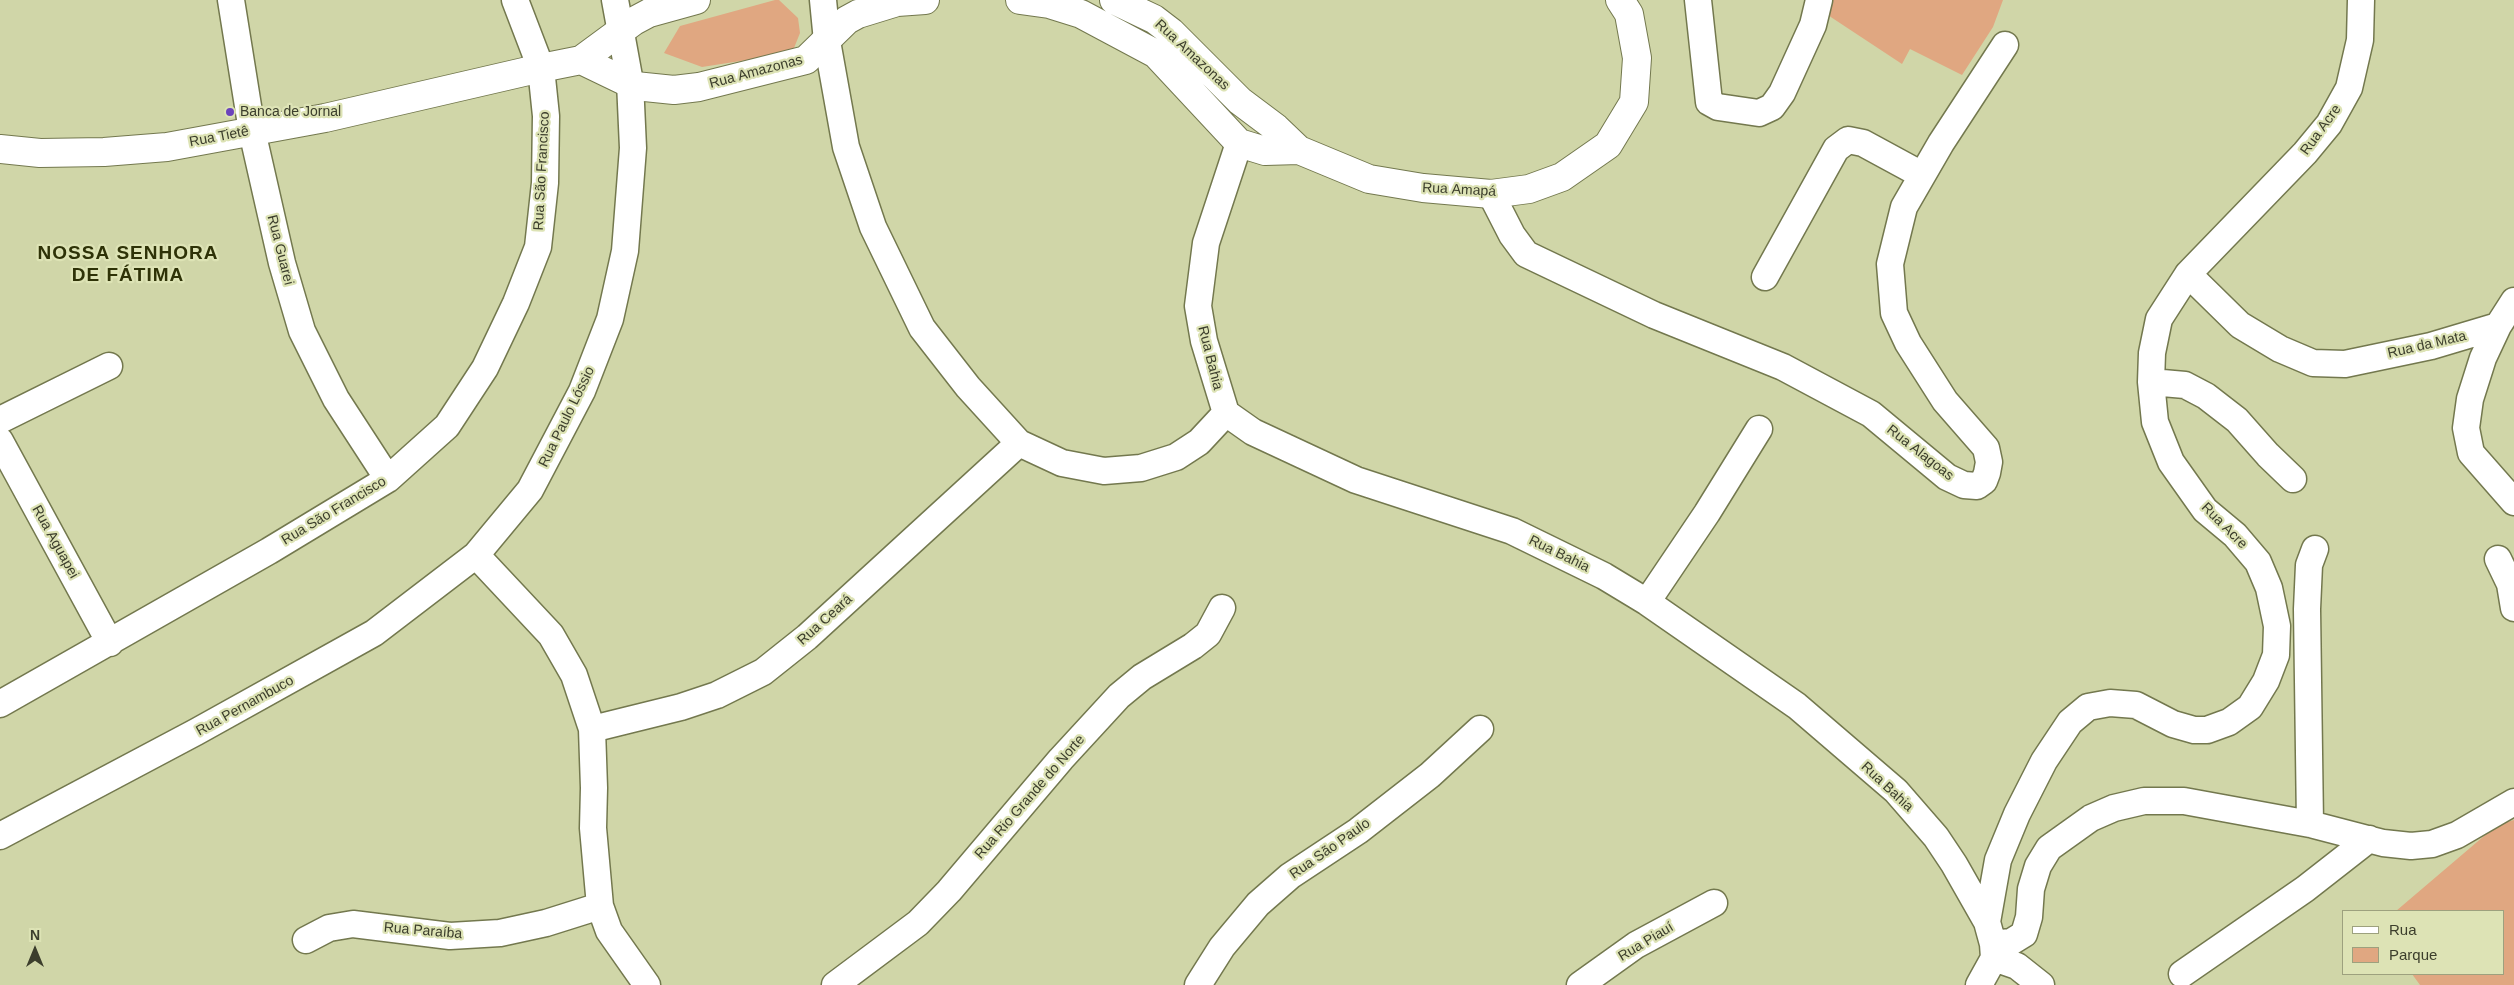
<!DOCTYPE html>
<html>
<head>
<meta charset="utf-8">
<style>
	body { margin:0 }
	#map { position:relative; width:2514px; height:985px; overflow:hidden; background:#d0d6a8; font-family:Helvetica,sans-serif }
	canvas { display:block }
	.legend { position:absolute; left:2342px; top:910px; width:162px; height:65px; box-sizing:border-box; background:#dde3b5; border:1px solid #9da17e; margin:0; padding:6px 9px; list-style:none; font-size:15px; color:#3c3e2c }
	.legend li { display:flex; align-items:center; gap:10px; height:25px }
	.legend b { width:25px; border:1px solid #9da17e }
	.north { position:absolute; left:10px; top:925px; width:50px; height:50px; -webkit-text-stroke:4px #dde3b5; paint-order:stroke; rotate:0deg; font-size:14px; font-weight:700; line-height:20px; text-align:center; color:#3c3e2c }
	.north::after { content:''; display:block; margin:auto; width:18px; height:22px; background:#3c3e2c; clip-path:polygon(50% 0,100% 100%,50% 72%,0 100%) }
</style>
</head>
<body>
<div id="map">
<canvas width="2514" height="985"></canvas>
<ul class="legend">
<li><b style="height:6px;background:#fff"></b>Rua</li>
<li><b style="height:14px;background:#e0a781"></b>Parque</li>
</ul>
<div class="north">N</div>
</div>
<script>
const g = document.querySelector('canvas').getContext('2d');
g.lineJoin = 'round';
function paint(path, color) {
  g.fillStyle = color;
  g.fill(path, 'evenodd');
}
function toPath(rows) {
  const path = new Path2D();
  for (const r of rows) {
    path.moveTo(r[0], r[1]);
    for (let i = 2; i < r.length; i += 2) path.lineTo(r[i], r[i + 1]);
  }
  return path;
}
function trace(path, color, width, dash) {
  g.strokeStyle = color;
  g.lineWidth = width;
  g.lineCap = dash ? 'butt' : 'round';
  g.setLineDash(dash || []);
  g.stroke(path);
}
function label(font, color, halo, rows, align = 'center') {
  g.font = font + ' Helvetica,sans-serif';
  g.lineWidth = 4.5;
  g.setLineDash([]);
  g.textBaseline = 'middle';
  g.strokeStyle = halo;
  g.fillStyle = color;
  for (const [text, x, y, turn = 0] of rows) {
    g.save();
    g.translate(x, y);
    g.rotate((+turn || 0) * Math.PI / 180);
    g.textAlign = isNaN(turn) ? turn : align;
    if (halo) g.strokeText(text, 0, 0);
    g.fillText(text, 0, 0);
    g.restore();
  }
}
const green = toPath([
	[775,0,779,0,798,18,800,33,792,53,702,67,664,53,680,26],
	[1805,0,2003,0,1993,27,1962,75,1910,49,1902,64],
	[2514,820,2514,985,2420,985,2412,974,2503,974,2503,911,2396,911,2497,825]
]);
const minor = toPath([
	[231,0,252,131,282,263,302,331,336,399,388,479],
	[823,0,827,41,846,147,873,227,922,328,968,387,1019,443,1062,463,1104,471,1141,468,1176,457,1199,442,1226,413],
	[1698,0,1709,102,1718,107,1759,113,1772,107,1782,93,1813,25,1819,0],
	[1239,143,1206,243,1198,306,1204,341,1226,413,1253,432,1356,480,1512,531,1604,576,1647,602,1797,706,1896,791,1936,837,1954,864,1987,922,1993,944,1994,958,1979,985],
	[1491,194,1512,235,1526,254,1654,315,1783,367,1871,414,1947,477,1964,485,1977,486,1984,481,1987,473,1989,462,1986,448,1945,401,1908,343,1894,313,1890,264,1904,207,1941,143,2005,45],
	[2188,274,2240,325,2280,349,2313,363,2345,364,2431,346,2498,326,2483,358,2470,399,2466,428,2471,453,2514,502],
	[1765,277,1836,149,1848,140,1863,143,1922,175],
	[2498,326,2514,301],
	[2151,382,2185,385,2206,396,2237,420,2268,455,2293,479],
	[0,420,109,366],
	[0,441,110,643],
	[476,555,551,635,574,675,592,729,594,788,593,828,600,906,609,931,647,985],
	[2498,559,2510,584,2514,608],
	[1647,602,1707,513,1759,429],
	[0,704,269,551,388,479,447,426,485,368,516,303,538,247,545,183,546,116,541,68,515,0],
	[592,729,681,707,717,695,763,672,807,637,1019,443],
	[2310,824,2307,609,2309,565,2315,549],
	[0,836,196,732,374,633,476,555,530,490,582,391,610,319,625,251,633,148,630,82,615,0],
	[1987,922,1998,860,2017,814,2044,761,2070,722,2088,707,2110,703,2136,705,2173,724,2194,730,2207,730,2229,722,2250,707,2266,681,2276,655,2277,626,2269,588,2258,562,2235,535,2205,510,2171,462,2155,422,2151,382,2152,353,2159,319,2188,274,2305,153,2329,124,2349,88,2360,40,2361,0],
	[306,940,329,928,353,924,450,936,500,933,546,923,600,906],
	[1993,944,2011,942,2024,934,2029,917,2031,889,2038,866,2049,848,2091,818,2114,808,2144,801,2184,801,2310,824,2383,843,2411,846,2432,844,2457,835,2514,802],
	[1994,958,2017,966,2041,985],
	[2182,974,2305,889,2369,839],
	[835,985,918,923,949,891,1061,759,1119,696,1142,677,1193,646,1208,634,1222,608],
	[1198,985,1222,947,1258,904,1290,876,1358,831,1430,775,1480,729],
	[1580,985,1636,945,1714,903]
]);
const major = toPath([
	[1020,0,1049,4,1081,14,1156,54,1239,143,1265,151,1299,150],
	[1114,0,1154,19,1171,32,1240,101,1276,128,1299,150,1369,179,1423,188,1491,194,1529,189,1562,177,1608,145,1634,102,1637,58,1629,14,1620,0],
	[581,60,635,86,674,90,699,87,806,60,847,20,858,14,897,2,925,0],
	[0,149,40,153,104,152,167,147,325,118,541,68,581,60,634,21,649,13,696,0]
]);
const markers = [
	[230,112,5,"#6b43bb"]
];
const streetNames = [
	["Rua Amazonas",1192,55,43],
	["Rua Amazonas",756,72,-15],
	["Rua Acre",2321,130,-54],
	["Rua Tietê",219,137,-11],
	["Rua São Francisco",542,171,-87],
	["Rua Amapá",1459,190,3],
	["Rua Guarei",280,250,76],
	["Rua da Mata",2427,345,-13],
	["Rua Bahia",1210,358,76],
	["Rua Paulo Lóssio",567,417,-64],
	["Rua Alagoas",1920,453,38],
	["Rua São Francisco",334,511,-31],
	["Rua Acre",2224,526,45],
	["Rua Aguapei",55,542,61],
	["Rua Bahia",1559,554,26],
	["Rua Ceará",825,620,-42],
	["Rua Pernambuco",245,706,-29],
	["Rua Bahia",1887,787,43],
	["Rua Rio Grande do Norte",1030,797,-49],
	["Rua São Paulo",1330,849,-35],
	["Rua Paraíba",423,931,5],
	["Rua Piauí",1646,942,-31]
];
const poiNames = [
	["Banca de Jornal",240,112]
];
const districtNames = [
	["NOSSA SENHORA",128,254],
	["DE FÁTIMA",128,276]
];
paint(green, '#e0a781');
trace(minor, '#73784e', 29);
trace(major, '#73784e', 30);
trace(minor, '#fff', 26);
trace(major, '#fff', 28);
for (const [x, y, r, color] of markers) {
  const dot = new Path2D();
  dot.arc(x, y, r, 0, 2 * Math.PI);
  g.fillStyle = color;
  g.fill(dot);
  trace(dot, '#dde3b5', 2);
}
label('14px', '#3c3e2c', '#dde3b5', streetNames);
label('14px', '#3c3e2c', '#dde3b5', poiNames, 'left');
g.letterSpacing = '1px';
label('bold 19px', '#2e3207', '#dde3b5', districtNames);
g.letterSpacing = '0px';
</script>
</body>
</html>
